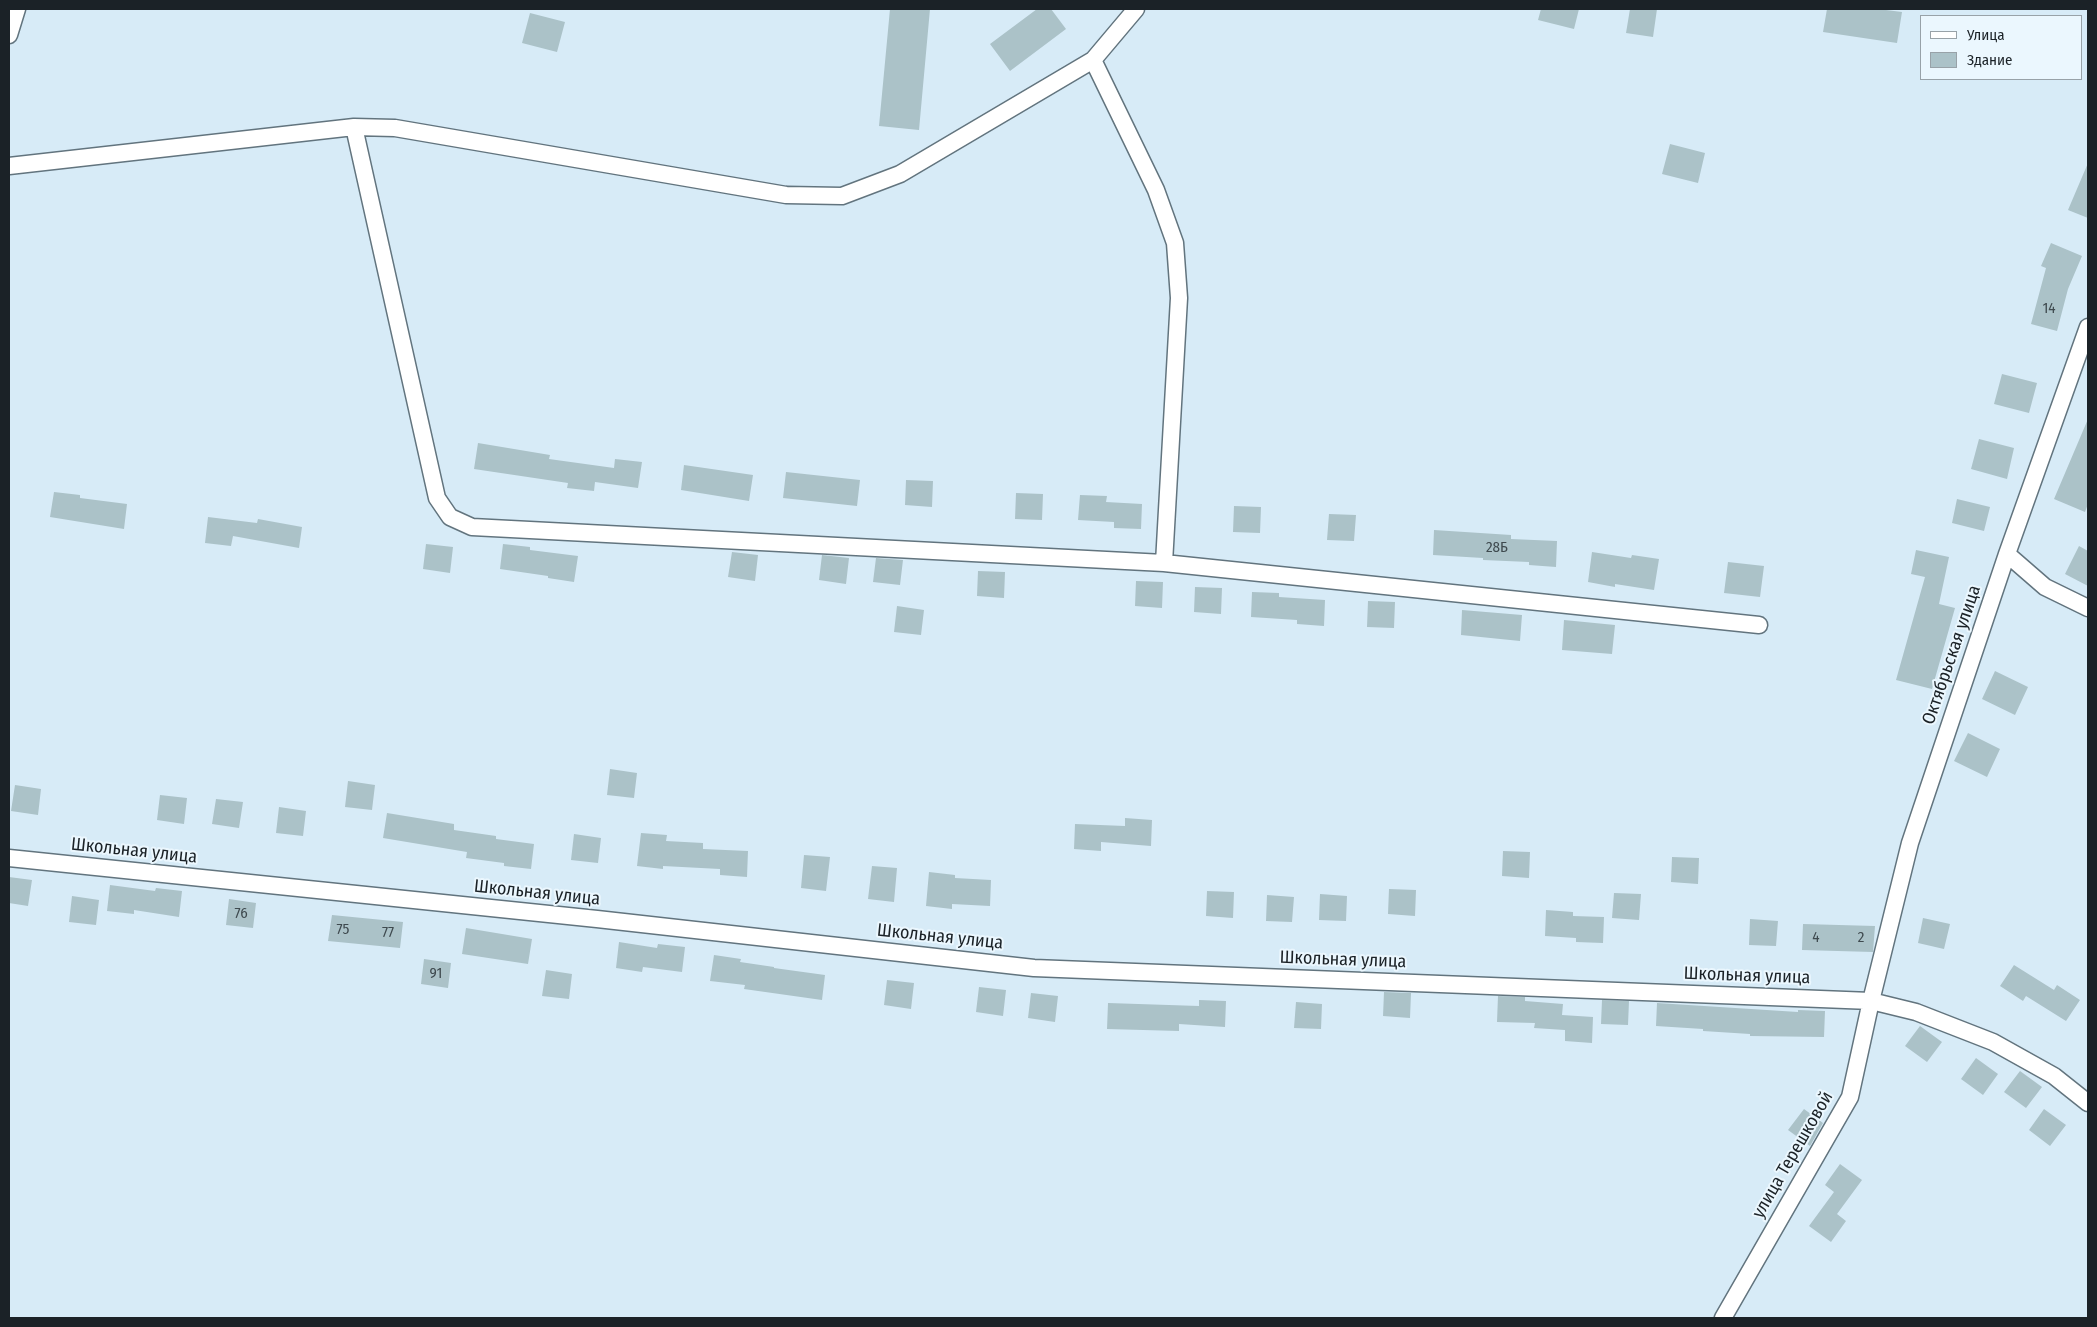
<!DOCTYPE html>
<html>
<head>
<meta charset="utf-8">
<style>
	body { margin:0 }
	#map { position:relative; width:2097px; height:1327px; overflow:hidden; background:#d7ebf7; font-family:"Fira Sans Condensed",sans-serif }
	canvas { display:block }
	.frame { position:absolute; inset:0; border:10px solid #1b2227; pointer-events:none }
	.legend { position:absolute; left:1920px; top:15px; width:162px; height:65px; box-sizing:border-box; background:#ebf7fe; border:1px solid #98a2a8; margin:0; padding:6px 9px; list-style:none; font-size:15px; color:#1b2227 }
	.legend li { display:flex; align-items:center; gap:10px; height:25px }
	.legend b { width:25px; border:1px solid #98a2a8 }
</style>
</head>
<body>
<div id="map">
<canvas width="2097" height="1327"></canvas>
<div class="frame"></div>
<ul class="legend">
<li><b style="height:6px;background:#fff"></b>Улица</li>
<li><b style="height:14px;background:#abc2c8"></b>Здание</li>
</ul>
</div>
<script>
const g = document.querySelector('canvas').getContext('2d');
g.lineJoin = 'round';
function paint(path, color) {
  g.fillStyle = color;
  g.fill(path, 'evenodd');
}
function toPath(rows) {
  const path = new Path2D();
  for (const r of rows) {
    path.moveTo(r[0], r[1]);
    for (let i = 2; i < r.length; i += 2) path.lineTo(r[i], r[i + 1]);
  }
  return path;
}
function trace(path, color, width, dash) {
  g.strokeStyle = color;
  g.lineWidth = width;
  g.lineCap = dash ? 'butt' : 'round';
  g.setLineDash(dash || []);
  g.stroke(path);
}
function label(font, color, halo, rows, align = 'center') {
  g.font = font + ' "Fira Sans Condensed",sans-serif';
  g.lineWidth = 4;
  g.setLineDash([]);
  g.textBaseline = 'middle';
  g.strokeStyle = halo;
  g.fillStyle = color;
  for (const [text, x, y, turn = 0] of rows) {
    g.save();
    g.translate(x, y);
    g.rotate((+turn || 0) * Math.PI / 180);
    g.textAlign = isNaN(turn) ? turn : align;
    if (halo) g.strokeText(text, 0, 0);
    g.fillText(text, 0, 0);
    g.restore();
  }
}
const building = toPath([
	[890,9,930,9,919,130,879,126],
	[1037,9,1051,9,1066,29,1010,71,990,44],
	[1541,9,1579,9,1574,29,1538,20],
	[1630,9,1657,9,1653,37,1626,33],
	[1827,9,1878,9,1902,12,1897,43,1823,32],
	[530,13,565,22,557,52,522,43],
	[1670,144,1705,153,1698,183,1662,174],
	[2088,163,2088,218,2068,210],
	[2051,243,2082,256,2068,289,2057,331,2031,324,2046,268,2041,266],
	[2002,374,2037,383,2029,413,1994,404],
	[2088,419,2088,504,2085,512,2054,499],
	[1979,439,2014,448,2007,479,1971,469],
	[478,443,550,455,549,459,614,468,615,459,642,462,638,488,595,482,594,491,567,488,568,483,474,469],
	[684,465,753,475,749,501,681,490],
	[786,472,860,480,857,506,783,498],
	[906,480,933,481,932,507,905,505],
	[54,492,80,495,80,498,127,504,124,529,50,517],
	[1016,493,1043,494,1042,520,1015,519],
	[1080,495,1107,496,1106,502,1142,504,1141,529,1114,528,1114,522,1078,520],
	[1957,499,1990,507,1984,531,1952,523],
	[1234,506,1261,507,1260,533,1233,532],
	[1329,514,1356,515,1354,541,1327,540],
	[208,517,257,523,258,519,302,527,299,548,233,536,231,546,205,543],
	[1434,530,1511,535,1511,539,1557,541,1556,567,1529,565,1529,562,1483,560,1483,558,1433,555],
	[426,544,453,547,450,573,423,569],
	[503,544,530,547,530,550,578,556,574,582,548,578,548,576,500,569],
	[2079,546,2088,551,2088,586,2065,574],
	[1916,550,1949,557,1939,604,1955,608,1932,689,1896,680,1925,577,1911,574],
	[732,552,758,555,755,581,728,577],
	[1592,552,1631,558,1632,555,1659,559,1654,590,1615,584,1615,587,1588,582],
	[822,555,849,558,846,584,819,580],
	[876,558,903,560,900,585,873,582],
	[1728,562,1764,566,1760,597,1724,593],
	[978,571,1005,572,1004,598,977,596],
	[1136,581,1163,582,1162,608,1135,606],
	[1195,587,1222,588,1221,614,1194,612],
	[1252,592,1279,593,1279,597,1325,600,1324,626,1297,624,1297,620,1251,617],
	[1368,601,1395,602,1394,628,1367,627],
	[897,606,924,610,921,635,894,632],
	[1462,610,1522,615,1520,641,1461,635],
	[1564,620,1615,625,1612,654,1562,650],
	[1995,671,2028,687,2015,715,1982,699],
	[1968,733,2000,749,1987,777,1954,761],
	[610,769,637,773,634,798,607,795],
	[348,781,375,785,372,810,345,807],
	[15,785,41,789,38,815,11,811],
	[160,795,187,798,184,824,157,820],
	[216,799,243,802,239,828,212,824],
	[279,807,306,811,303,836,276,833],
	[387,813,454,824,454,830,496,836,496,839,534,844,531,869,504,866,504,863,466,858,467,852,383,838],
	[1125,818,1152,820,1151,846,1101,842,1101,851,1074,849,1075,824,1125,826],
	[641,833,667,835,666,841,703,843,703,849,748,851,747,877,720,875,720,869,663,866,663,869,637,866],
	[574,834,601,838,598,863,571,860],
	[1503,851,1530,852,1529,878,1502,876],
	[804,855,830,857,826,891,801,888],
	[1672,857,1699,858,1698,884,1671,882],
	[872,866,897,868,894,902,868,899],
	[929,872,955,875,955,878,991,880,990,906,952,904,952,909,926,906],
	[9,877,32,880,28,906,9,903],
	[110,885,155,891,156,888,182,891,179,917,134,910,134,914,107,911],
	[1389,889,1416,890,1415,916,1388,914],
	[1207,891,1234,892,1233,918,1206,916],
	[1614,893,1641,894,1639,920,1612,918],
	[1320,894,1347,896,1346,921,1319,920],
	[1267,895,1294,897,1292,922,1266,921],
	[72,896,99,900,96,925,69,922],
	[229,899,256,903,253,928,226,925],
	[1546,910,1573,912,1573,916,1604,917,1603,943,1576,942,1576,938,1545,936],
	[332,915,403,922,400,948,328,941],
	[1923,918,1950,924,1944,949,1918,943],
	[1750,919,1778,921,1776,946,1749,945],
	[1803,924,1875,926,1873,952,1802,950],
	[466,928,532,939,528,964,462,954],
	[619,942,657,948,658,944,685,947,682,972,643,967,642,972,616,968],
	[714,955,741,959,740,962,774,967,774,968,825,975,822,1000,744,989,745,985,710,981],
	[424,959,451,963,448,988,421,984],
	[2014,965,2054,990,2057,985,2080,1000,2066,1021,2026,996,2023,1001,2000,986],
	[546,970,572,974,569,999,542,996],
	[887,980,914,983,911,1009,884,1005],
	[979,987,1006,990,1003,1016,976,1012],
	[1384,992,1411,993,1410,1018,1383,1016],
	[1031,993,1058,996,1055,1022,1028,1018],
	[1498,996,1525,997,1525,1001,1563,1004,1562,1015,1593,1017,1592,1043,1565,1041,1565,1030,1534,1028,1535,1023,1497,1022],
	[1199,1000,1226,1001,1225,1027,1179,1024,1179,1031,1107,1029,1108,1003,1199,1006],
	[1602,1000,1629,1001,1628,1025,1601,1024],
	[1296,1002,1322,1004,1321,1029,1294,1028],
	[1657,1003,1798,1012,1798,1010,1825,1011,1824,1037,1750,1036,1750,1034,1703,1031,1703,1029,1656,1026],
	[1920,1026,1942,1042,1927,1062,1905,1046],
	[1976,1058,1998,1074,1983,1095,1961,1079],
	[2020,1071,2042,1087,2026,1108,2004,1092],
	[1804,1109,1823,1123,1810,1146,1788,1130],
	[2044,1109,2066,1125,2050,1146,2029,1130],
	[1840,1164,1862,1180,1837,1214,1846,1221,1831,1242,1809,1226,1834,1192,1825,1185]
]);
const street = toPath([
	[9,35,17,9],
	[1093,60,1156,190,1175,243,1179,298,1164,563],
	[354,127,437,498,450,517,472,527,1164,563,1759,625],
	[9,166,354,127,395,128,786,195,842,196,900,174,1093,60,1136,9],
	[2007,554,2045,587,2088,608],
	[9,858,597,919,1034,968,1871,1001,1916,1012,1993,1042,2054,1076,2088,1103],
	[1723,1318,1850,1097,1871,1001,1910,843,2007,554,2088,327]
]);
const numberNames = [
	["14",2049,309],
	["28Б",1497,548],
	["76",241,914],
	["75",343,930],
	["77",388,933],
	["4",1816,938],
	["2",1861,938],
	["91",436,974]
];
const streetNames = [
	["Октябрьская улица",1952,655,-71],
	["Школьная улица",134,851,6],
	["Школьная улица",537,893,6],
	["Школьная улица",940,937,6],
	["Школьная улица",1343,960,2],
	["Школьная улица",1747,976,2],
	["улица Терешковой",1793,1155,-60]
];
paint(building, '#abc2c8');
trace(street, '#62747e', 19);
trace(street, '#fff', 16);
label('15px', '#3f4a4f', null, numberNames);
label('18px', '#1b2227', '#ebf7fe', streetNames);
</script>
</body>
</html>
